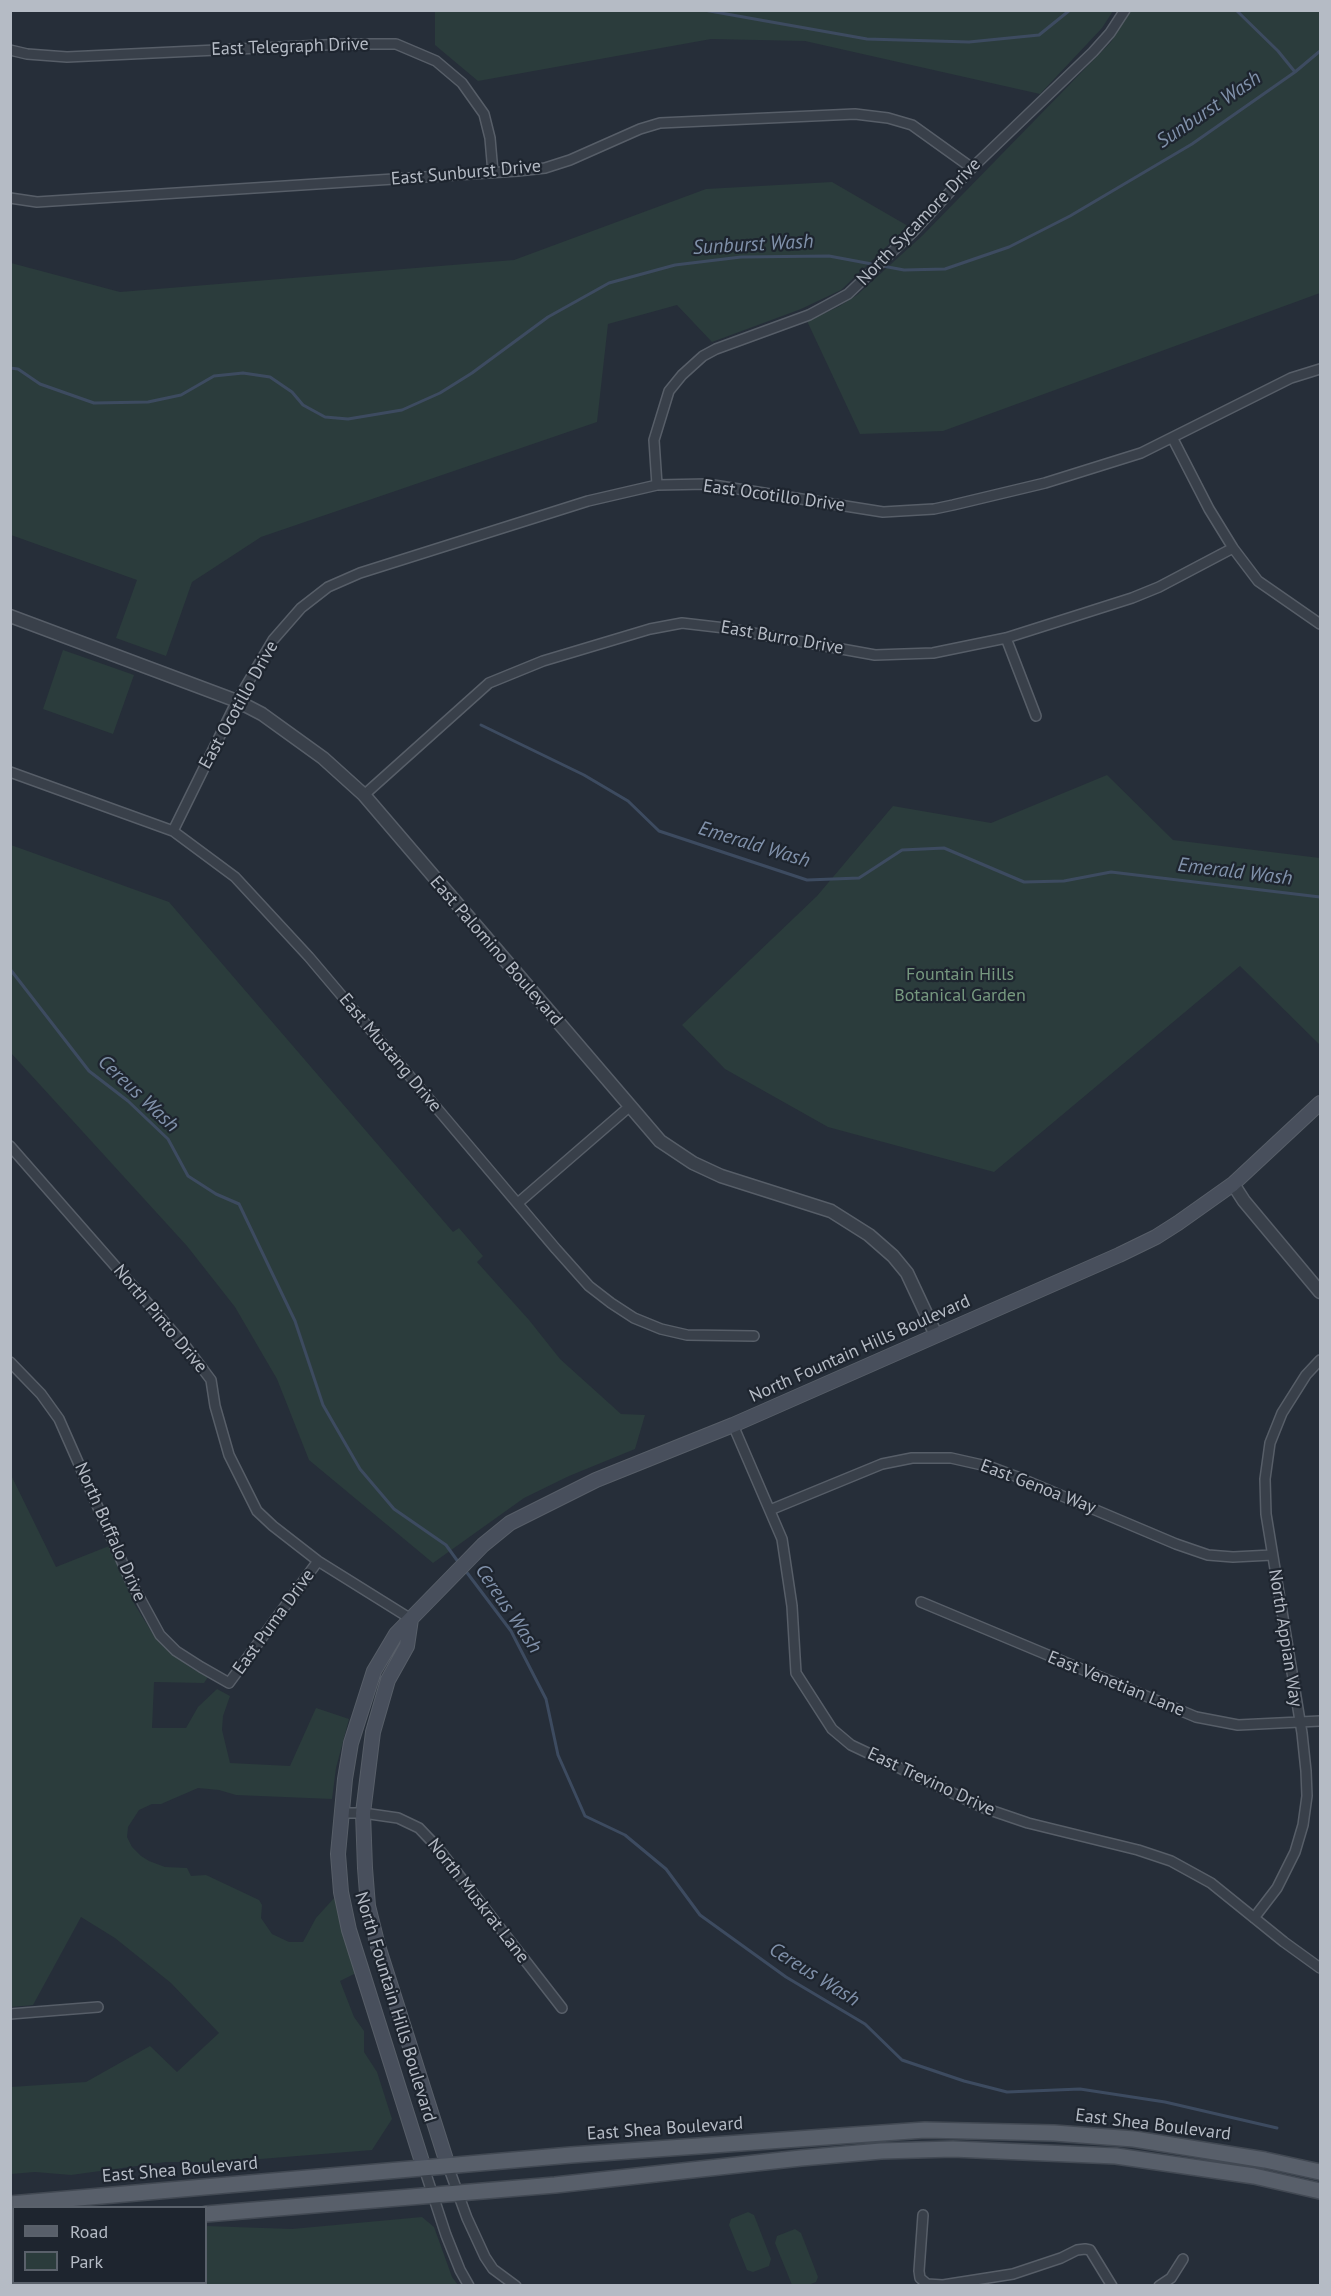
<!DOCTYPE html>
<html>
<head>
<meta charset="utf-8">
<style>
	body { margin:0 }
	#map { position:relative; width:1331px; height:2296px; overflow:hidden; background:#262e39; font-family:"PT Sans",sans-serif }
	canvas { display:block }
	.frame { position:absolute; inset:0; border:12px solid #b5bbc5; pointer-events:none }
	.legend { position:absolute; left:12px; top:2206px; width:195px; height:78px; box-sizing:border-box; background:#1e252f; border:2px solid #5a616b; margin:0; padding:8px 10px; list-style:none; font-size:18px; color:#b5bbc5 }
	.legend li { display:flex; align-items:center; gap:12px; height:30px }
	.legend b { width:30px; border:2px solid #5a616b }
</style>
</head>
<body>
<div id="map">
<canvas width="1331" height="2296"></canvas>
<div class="frame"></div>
<ul class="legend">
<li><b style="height:8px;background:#585f6a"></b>Road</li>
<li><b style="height:16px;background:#2b3c3c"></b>Park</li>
</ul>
</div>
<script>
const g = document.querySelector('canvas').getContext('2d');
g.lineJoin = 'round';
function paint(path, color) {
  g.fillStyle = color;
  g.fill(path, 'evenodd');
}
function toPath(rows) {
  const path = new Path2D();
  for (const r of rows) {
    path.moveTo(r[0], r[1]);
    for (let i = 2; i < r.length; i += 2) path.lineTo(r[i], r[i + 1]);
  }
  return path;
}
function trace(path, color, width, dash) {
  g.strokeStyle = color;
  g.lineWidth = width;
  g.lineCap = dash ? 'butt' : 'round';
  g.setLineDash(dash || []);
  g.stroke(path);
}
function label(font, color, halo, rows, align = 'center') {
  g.font = font + ' "PT Sans",sans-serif';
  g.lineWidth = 4.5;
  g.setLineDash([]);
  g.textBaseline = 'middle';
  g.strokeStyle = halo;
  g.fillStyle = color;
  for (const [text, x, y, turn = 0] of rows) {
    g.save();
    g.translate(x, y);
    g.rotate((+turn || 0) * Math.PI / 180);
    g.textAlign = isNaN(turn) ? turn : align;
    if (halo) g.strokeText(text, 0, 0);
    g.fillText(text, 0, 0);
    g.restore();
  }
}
const green = toPath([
	[435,11,435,10,1113,11,1102,28,1040,94,805,41,711,39,478,81,435,45],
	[1130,11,1320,11,1320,293,943,431,860,434,807,321,838,307,857,295,923,235,1111,42],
	[832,182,908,226,841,290,801,309,712,342,677,305,608,324,597,422,261,537,192,582,166,656,116,638,137,580,11,535,11,263,120,292,514,260,706,189],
	[63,650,134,675,113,734,43,709],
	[1107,775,1173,840,1320,858,1320,1045,1240,966,994,1172,828,1127,725,1069,682,1025,817,896,893,806,991,823],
	[11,845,169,902,453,1232,459,1228,483,1256,477,1262,529,1320,560,1359,621,1414,645,1415,635,1449,569,1476,524,1498,433,1563,309,1460,277,1379,235,1307,187,1246,11,1053],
	[10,1473,56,1567,109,1546,135,1605,151,1631,169,1651,191,1668,208,1677,204,1683,154,1682,152,1728,186,1728,198,1707,217,1689,230,1696,223,1716,222,1730,230,1763,290,1766,316,1708,349,1719,336,1768,332,1799,236,1795,219,1790,198,1788,161,1804,152,1804,139,1810,128,1827,127,1837,132,1847,141,1856,149,1861,165,1867,187,1868,191,1876,206,1875,259,1900,262,1905,261,1918,272,1934,289,1942,303,1942,316,1918,335,1897,356,1973,340,1981,354,2017,364,2031,364,2052,377,2072,392,2119,372,2150,223,2162,166,2162,71,2175,35,2172,11,2174,11,2087,86,2082,150,2046,177,2072,219,2033,171,1983,115,1938,81,1917,33,2005,11,2007],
	[748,2212,754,2215,771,2259,769,2266,753,2272,747,2270,729,2225,731,2219],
	[422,2217,434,2227,452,2277,458,2285,11,2285,11,2239,13,2238,14,2282,206,2282,206,2226,292,2229],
	[795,2229,801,2233,818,2277,816,2282,808,2285,792,2285,775,2243,777,2236]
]);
const stream = toPath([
	[704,10,867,39,969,42,1039,35,1070,10],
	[1236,10,1278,51,1295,72],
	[10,368,18,369,40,384,94,403,148,402,181,395,214,376,243,373,270,377,292,392,303,405,325,417,348,419,402,410,440,393,472,373,548,317,609,283,675,265,741,257,829,256,904,270,945,269,1009,247,1070,216,1192,144,1295,72,1320,51],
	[481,725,584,775,628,801,659,831,807,880,859,878,902,850,944,848,1024,882,1064,881,1111,872,1320,897],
	[10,969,89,1071,128,1101,168,1139,188,1176,216,1194,239,1204,295,1321,323,1405,360,1469,394,1509,446,1545,459,1563],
	[465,1570,511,1631,546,1699,558,1755,585,1816,625,1835,666,1869,700,1915,786,1977,865,2024,902,2060,964,2081,1007,2092,1080,2089,1165,2102,1277,2128]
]);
const minor = toPath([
	[10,50,27,54,67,57,345,44,396,44,436,61,462,83,484,114,490,138,493,173],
	[10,198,37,202,518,171,545,168,570,160,640,129,660,123,855,114,888,118,912,125,972,168],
	[1173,439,1209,509,1233,548,1258,581,1320,624],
	[657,485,654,440,669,391,682,375,703,356,716,349,809,315,848,294,913,232,972,168,1093,52,1110,33,1125,10],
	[1006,638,1036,716],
	[10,772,173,831,235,877,309,957,556,1249,589,1286,611,1303,634,1318,661,1329,687,1335,754,1336],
	[364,795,489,683,543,661,650,629,682,623,725,628,875,655,933,653,1006,638,1132,598,1159,587,1233,548],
	[173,831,237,701,273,640,301,608,328,587,360,573,588,501,657,485,707,484,883,512,934,509,953,505,1045,483,1141,453,1291,378,1320,369],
	[10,1146,187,1348,211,1380,215,1406,229,1455,257,1511,273,1526,318,1561,411,1619],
	[518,1203,629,1107],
	[10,1362,41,1394,59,1419,130,1580,160,1635,176,1651,201,1667,229,1683,318,1561],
	[733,1425,782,1539,792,1606,796,1673,832,1729,851,1745,984,1808,1028,1823,1138,1850,1171,1861,1211,1883,1284,1942,1320,1968],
	[770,1510,882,1464,912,1458,951,1458,991,1467,1015,1476,1176,1544,1208,1555,1233,1557,1272,1555],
	[921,1602,1196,1717,1238,1725,1320,1721],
	[342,1813,363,1813,398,1818,419,1828,438,1848,562,2008],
	[1254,1918,1277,1888,1295,1852,1303,1825,1307,1796,1306,1771,1302,1733,1266,1514,1265,1479,1270,1443,1282,1413,1306,1375,1320,1360],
	[10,2014,98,2007],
	[448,2166,467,2218,485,2257,493,2269,516,2286],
	[424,2168,446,2235,460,2270,469,2286],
	[923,2215,919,2271,920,2278,927,2284,943,2285,1013,2274,1061,2258,1077,2250,1085,2249,1090,2250,1112,2286],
	[1159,2286,1171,2278,1183,2259]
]);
const tertiary = toPath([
	[10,616,237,701,262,714,323,758,364,795,660,1141,693,1163,721,1176,831,1211,869,1235,893,1256,907,1273,936,1335],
	[1233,1184,1244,1201,1320,1292]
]);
const secondary = toPath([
	[411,1619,407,1646,388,1680,373,1732,363,1813,365,1868,368,1906,378,1946,448,2166],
	[424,2168,349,1930,341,1892,338,1854,345,1779,351,1743,374,1671,396,1634,483,1545,510,1523,596,1480,733,1425,1119,1255,1156,1237,1178,1223,1233,1184,1320,1103]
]);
const primary = toPath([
	[10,2204,571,2155,925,2130,1054,2133,1134,2139,1265,2160,1320,2172],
	[206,2214,555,2185,801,2158,881,2151,953,2149,1116,2156,1254,2176,1320,2191],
	[10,2228,14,2228]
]);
const streetNames = [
	["East Telegraph Drive",290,47,-2],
	["East Sunburst Drive",466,173,-5],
	["North Sycamore Drive",919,222,-46],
	["East Ocotillo Drive",774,496,8],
	["East Burro Drive",782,638,10],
	["East Ocotillo Drive",239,705,-61],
	["East Palomino Boulevard",496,951,49],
	["East Mustang Drive",390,1053,50],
	["North Pinto Drive",160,1319,50],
	["North Fountain Hills Boulevard",860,1349,-24],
	["East Genoa Way",1038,1487,21],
	["North Buffalo Drive",110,1532,66],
	["East Puma Drive",274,1622,-54],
	["North Appian Way",1285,1638,81],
	["East Venetian Lane",1116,1684,22],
	["East Trevino Drive",931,1782,25],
	["North Muskrat Lane",478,1901,52],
	["North Fountain Hills Boulevard",395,2007,73],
	["East Shea Boulevard",1153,2125,7],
	["East Shea Boulevard",665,2129,-4],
	["East Shea Boulevard",180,2170,-5]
];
const parkNames = [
	["Fountain Hills",960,975],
	["Botanical Garden",960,996]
];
const waterNames = [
	["Sunburst Wash",1209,110,-34],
	["Sunburst Wash",753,245,-3],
	["Emerald Wash",754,845,17],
	["Emerald Wash",1235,872,7],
	["Cereus Wash",138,1094,43],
	["Cereus Wash",508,1609,56],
	["Cereus Wash",814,1975,32]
];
paint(green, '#2b3c3c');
trace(stream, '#3d4b60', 3);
trace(minor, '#575e68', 12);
trace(tertiary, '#575e68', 15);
trace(secondary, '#575e68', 16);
trace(primary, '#424953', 18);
trace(minor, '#39404a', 9);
trace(tertiary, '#39404a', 12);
trace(secondary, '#484f5c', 14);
trace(primary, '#585f6a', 15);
label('18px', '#b5bbc5', '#1e252f', streetNames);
label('18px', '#76987f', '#1e252f', parkNames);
label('italic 20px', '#8091aa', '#1e252f', waterNames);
</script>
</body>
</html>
